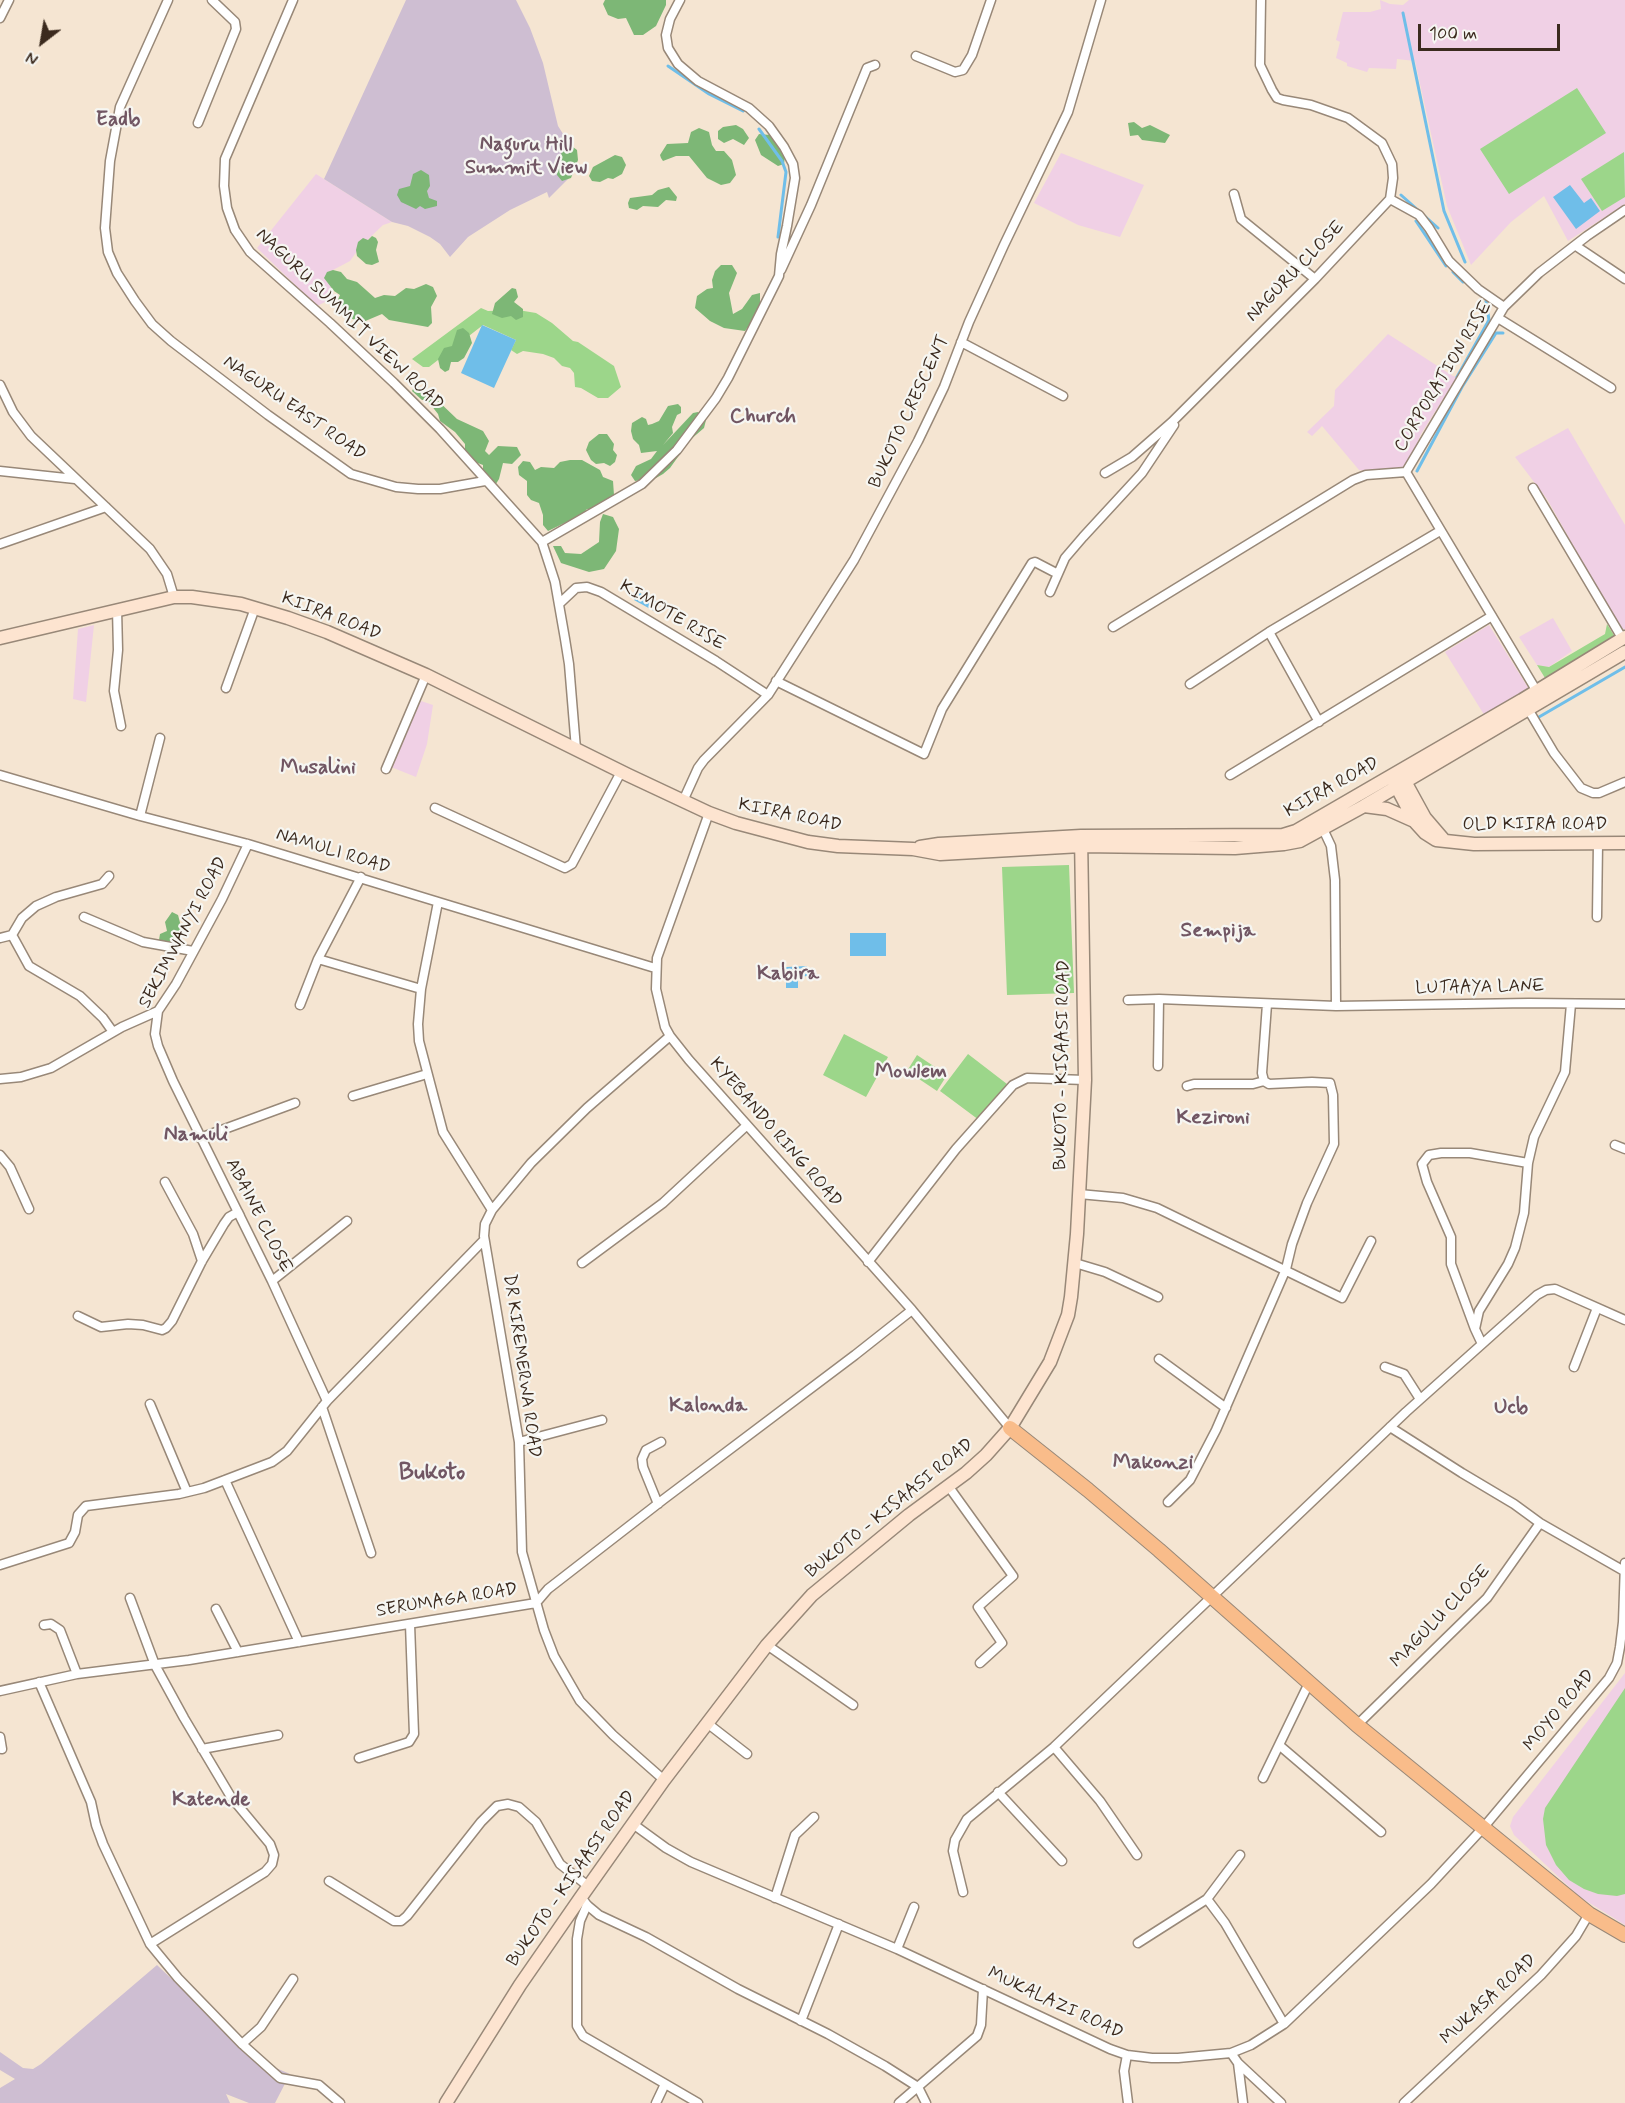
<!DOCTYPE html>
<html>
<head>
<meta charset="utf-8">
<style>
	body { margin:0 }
	#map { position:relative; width:1625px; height:2103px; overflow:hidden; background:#f5e5d2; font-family:Mynerve,sans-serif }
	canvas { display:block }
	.north { position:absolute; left:12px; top:12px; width:60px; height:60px; -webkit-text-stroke:4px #f6f6f2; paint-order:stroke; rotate:211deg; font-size:16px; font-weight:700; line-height:24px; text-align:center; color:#3b2a1e }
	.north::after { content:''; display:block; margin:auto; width:21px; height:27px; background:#3b2a1e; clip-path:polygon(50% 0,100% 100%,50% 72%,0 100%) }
	.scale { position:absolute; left:1418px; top:24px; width:142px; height:27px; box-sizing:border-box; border:3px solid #3b2a1e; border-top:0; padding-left:8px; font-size:18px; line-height:21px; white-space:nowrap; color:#3b2a1e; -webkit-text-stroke:4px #f6f6f2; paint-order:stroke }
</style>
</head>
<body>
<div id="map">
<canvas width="1625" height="2103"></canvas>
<div class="north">N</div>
<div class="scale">100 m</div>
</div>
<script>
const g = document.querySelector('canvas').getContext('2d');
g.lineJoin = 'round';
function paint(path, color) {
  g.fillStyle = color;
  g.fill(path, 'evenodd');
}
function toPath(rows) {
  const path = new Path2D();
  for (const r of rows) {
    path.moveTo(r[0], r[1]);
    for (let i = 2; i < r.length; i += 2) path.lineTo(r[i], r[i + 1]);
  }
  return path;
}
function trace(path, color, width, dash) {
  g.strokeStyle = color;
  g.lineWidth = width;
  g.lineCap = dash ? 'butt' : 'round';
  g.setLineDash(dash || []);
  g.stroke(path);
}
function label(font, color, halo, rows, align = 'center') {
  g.font = font + ' Mynerve,sans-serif';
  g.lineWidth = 4.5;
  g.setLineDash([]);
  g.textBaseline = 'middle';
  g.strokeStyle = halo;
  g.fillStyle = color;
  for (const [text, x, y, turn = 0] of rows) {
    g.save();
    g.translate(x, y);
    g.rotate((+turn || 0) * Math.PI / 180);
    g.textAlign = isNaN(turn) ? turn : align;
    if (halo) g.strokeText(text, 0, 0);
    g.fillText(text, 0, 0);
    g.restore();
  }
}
const built = toPath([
	[1380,0,1390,4,1403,5,1409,0,1625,0,1625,204,1568,241,1544,196,1511,222,1471,265,1447,206,1415,61,1397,59,1396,69,1369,68,1367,72,1347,66,1347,63,1336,58,1340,42,1336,40,1343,12,1370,12,1381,9],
	[1061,153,1144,185,1120,237,1078,225,1034,203],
	[316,174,392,222,383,225,360,247,350,261,333,270,331,290,335,297,317,306,257,248],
	[1388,334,1453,376,1457,377,1421,434,1408,465,1401,471,1380,473,1359,470,1322,426,1312,436,1307,432,1334,406,1335,390],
	[1568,428,1625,525,1625,630,1618,625,1547,499,1515,457],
	[1553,618,1572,651,1549,667,1537,665,1519,637],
	[94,625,86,702,73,699,78,629],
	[1489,625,1532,694,1488,721,1445,652],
	[421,701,433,705,427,744,416,777,391,767,402,738],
	[1625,1673,1625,1925,1580,1897,1514,1835,1510,1826,1513,1817]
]);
const industrial = toPath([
	[406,0,516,0,530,28,543,63,558,126,576,154,576,165,572,175,549,198,547,192,510,210,468,237,450,257,440,244,430,237,408,226,392,222,324,179],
	[157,1965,257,2060,290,2074,275,2103,249,2103,226,2094,230,2103,0,2103,0,2088,15,2079,0,2070,0,2052,23,2068,33,2069,41,2064]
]);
const green = toPath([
	[1577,88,1606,133,1509,194,1480,149],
	[1624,152,1625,197,1602,211,1581,179],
	[481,308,488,311,518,310,536,313,552,323,573,341,578,342,614,366,621,387,608,398,598,398,581,388,575,387,574,373,570,368,562,366,554,358,543,354,523,351,517,354,511,350,516,340,483,325,429,367,423,367,412,359],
	[1607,624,1617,640,1542,686,1538,682,1545,678,1537,665,1549,667,1605,634],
	[1069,865,1074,993,1007,995,1002,867],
	[844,1034,888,1057,866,1097,823,1075],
	[968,1054,1007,1084,979,1120,940,1091],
	[917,1055,947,1075,937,1091,907,1071],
	[1625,1688,1625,1894,1617,1896,1598,1894,1584,1889,1569,1880,1556,1865,1546,1845,1543,1819,1545,1808]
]);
const forest = toPath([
	[605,0,666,0,666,5,656,26,643,35,634,35,626,18,618,19,608,15,603,4],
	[1134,122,1142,128,1150,125,1170,135,1165,143,1142,140,1138,135,1130,136,1128,123],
	[736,125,743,129,749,138,744,145,733,139,724,143,718,139,718,131,723,127],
	[699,128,709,132,712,145,716,151,724,151,732,160,736,175,730,183,721,185,707,178,689,156,676,156,663,161,661,158,660,155,667,144,688,143,691,132],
	[759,134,770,135,785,156,784,164,778,166,761,155,755,140],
	[569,144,577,150,578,160,571,178,562,181,557,175,557,161,561,155,562,149],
	[615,155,622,157,626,165,622,174,613,179,608,178,600,182,592,181,589,176,593,167],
	[421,170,429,175,430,186,427,191,429,198,437,201,437,206,425,209,420,206,416,209,401,202,397,195,399,189,410,186,413,174],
	[669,187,677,197,676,201,666,200,658,207,643,206,637,210,629,208,628,203,630,198,652,195,658,190],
	[372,236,376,238,378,242,376,250,379,262,372,265,366,264,357,256,356,250,358,242,363,238,368,240],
	[721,265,732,265,737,273,729,293,733,314,742,309,752,295,760,293,760,310,745,331,724,328,710,321,695,308,697,296,707,289,713,288,712,280,715,271],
	[333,270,341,272,347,279,357,282,375,298,384,295,395,296,406,288,414,289,426,284,433,287,437,296,431,307,432,323,428,327,389,320,382,314,363,322,349,318,337,310,335,306,340,295,334,291,324,278,327,272],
	[512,288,516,289,518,297,514,302,523,309,523,317,516,320,511,316,502,318,492,314,495,303],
	[463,328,469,333,472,343,464,358,458,362,451,362,449,370,445,372,440,368,438,359,444,348,452,346,457,330],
	[415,385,434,397,457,419,483,431,489,441,485,451,489,455,498,446,517,447,521,455,512,464,503,463,499,479,494,487,483,475,483,465,470,460,465,456,465,444,455,432,440,421,438,414,427,400,422,400,412,391],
	[678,404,681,407,681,413,677,415,672,427,673,433,663,445,693,413,698,412,706,420,704,428,690,440,670,468,663,474,656,478,635,481,631,475,636,466,651,459,657,451,641,453,639,445,633,439,631,431,632,423,642,417,646,419,648,425,652,424,659,421,668,406],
	[599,434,607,434,614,444,613,450,617,455,615,462,610,466,604,463,596,464,591,460,586,450,589,442],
	[570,460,582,460,600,470,603,477,613,481,614,495,603,509,587,509,583,514,548,531,543,525,543,515,539,503,531,500,527,495,527,481,519,475,518,467,523,461,530,462,535,470,541,467,554,468,560,462],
	[603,514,613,517,619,529,616,551,604,569,589,572,561,563,553,546,561,546,565,553,581,554,599,542,600,522],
	[172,912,178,915,183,934,178,941,163,942,159,940,160,934,167,931,165,922]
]);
const water = toPath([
	[1570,185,1584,203,1591,198,1600,211,1576,229,1553,197],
	[482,325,516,340,494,388,461,373],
	[638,592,659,603,654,611,634,600],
	[850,933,886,933,886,956,850,956],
	[807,966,808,976,798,977,798,988,786,988,786,967]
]);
const stream = toPath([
	[1403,13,1444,211,1465,262],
	[668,66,709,94,743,111],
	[759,129,782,161,786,172,778,237],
	[1401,195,1438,228],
	[1416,221,1446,266],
	[1453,272,1463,282],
	[1457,377,1489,320,1486,301],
	[1417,471,1462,387,1496,333,1503,333],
	[1539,717,1625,667]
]);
const street = toPath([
	[168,0,120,107,110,161,105,228,108,252,117,273,135,301,152,324,171,341,268,415,351,474,396,487,418,489,440,489,485,481],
	[293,0,225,159,224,186,227,208,235,230,250,252,330,323,394,383,440,429,542,542,555,582,565,639,569,664,576,749],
	[1261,0,1260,65,1272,90,1277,98,1283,100,1311,105,1348,118,1382,143,1392,164,1393,178,1390,199],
	[0,18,9,0],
	[916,56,955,72,963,70,972,55,991,0],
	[198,123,236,29,235,22,212,0],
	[1234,194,1241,219,1315,279],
	[1390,199,1419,215,1429,228,1449,261,1478,289,1504,307],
	[1576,246,1625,279],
	[781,270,811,205,867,68,875,65],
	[1498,318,1611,388],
	[961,342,1063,396],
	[0,385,13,412,31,436,150,549,167,574,174,597],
	[0,471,75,479],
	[1406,472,1539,695],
	[1105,473,1132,457,1172,422,1315,279,1390,199],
	[1533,488,1622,638],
	[542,542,642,484,677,450,716,398,728,378,779,276,781,254,787,226,795,178,793,164,784,147,769,126,749,108,698,81,678,64,668,48,666,35,670,19,680,0],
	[0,544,106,507],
	[1050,592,1065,558,1083,537,1142,473,1174,425],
	[559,604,576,588,587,587,601,592,716,661,768,695],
	[117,609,118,650,114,691,121,726],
	[1113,627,1353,480,1366,475,1406,472,1504,307,1539,273,1587,236,1625,210],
	[1269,632,1319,722],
	[776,681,924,754,942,709,1032,563,1035,562,1058,574],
	[1190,684,1269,632,1440,531],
	[226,688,255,608],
	[1528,709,1554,753,1581,788,1593,793,1599,793,1625,782],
	[386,769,426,675],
	[0,775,140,816,248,844,655,968],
	[1230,775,1492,616],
	[683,801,698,768,704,760,768,695,854,560,918,441,944,387,969,322,1004,245,1068,112,1101,0],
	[435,808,565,868,572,864,621,772],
	[709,813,657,958,656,989,665,1027,670,1036,689,1060,912,1310,1010,1428],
	[140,816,160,738],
	[1323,829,1331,846,1335,880,1336,1006],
	[248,844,222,899,176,984,158,1011,155,1034,158,1046,173,1081,272,1281,327,1401],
	[438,902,421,989,418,1024,419,1041,443,1132,492,1210],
	[84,917,143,942,193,951],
	[1597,917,1598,843],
	[12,935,22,918,36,906,56,897,102,884,109,876],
	[0,938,12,935,29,966,80,996,103,1018,113,1032],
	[318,959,421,989],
	[1128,1000,1159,999,1336,1006,1529,1003,1625,1004],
	[300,1005,318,959,361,877],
	[1158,1066,1159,999],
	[0,1079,21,1077,51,1068,122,1027,158,1011],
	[1187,1086,1194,1084,1253,1084,1264,1081],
	[353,1096,427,1074],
	[200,1138,295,1103],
	[1615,1145,1625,1149],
	[0,1155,10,1167,29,1209],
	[165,1182,193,1234,202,1261],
	[1079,1194,1123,1198,1157,1208,1342,1298,1371,1241],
	[868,1262,956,1149,1013,1085,1027,1078,1085,1080],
	[582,1263,663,1203,746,1126],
	[1075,1263,1105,1272,1158,1297],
	[272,1281,347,1221],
	[78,1316,101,1327,128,1324,143,1325,162,1330,166,1328,172,1321,202,1261,224,1224,229,1217,238,1212,240,1216],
	[1475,1329,1451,1264,1451,1237,1427,1182,1422,1164,1429,1155,1441,1153,1470,1153,1528,1163],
	[1482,1344,1475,1329,1479,1311,1508,1264,1515,1248,1524,1213,1528,1163,1534,1137,1565,1072,1571,1004],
	[1159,1359,1226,1408],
	[1385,1367,1404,1374,1420,1399],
	[1574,1367,1597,1308],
	[150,1404,187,1492],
	[322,1407,371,1553],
	[1390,1427,1462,1473,1514,1504,1540,1523,1624,1571],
	[519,1442,602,1420],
	[949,1487,1013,1576,978,1607,1002,1643,980,1663],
	[1168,1502,1190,1480,1216,1430,1286,1269,1292,1244,1307,1203,1334,1144,1333,1095,1330,1083,1312,1082,1269,1084,1264,1081,1262,1073,1267,1004],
	[658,1504,643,1467,642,1459,646,1450,661,1442],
	[0,1565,69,1543,75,1532,78,1515,86,1506,179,1494,204,1488,225,1480],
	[130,1598,155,1665,184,1718,231,1797,270,1844,274,1855,272,1864,265,1872,150,1944],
	[216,1609,238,1652],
	[44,1625,51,1624,60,1630,77,1674],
	[299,1642,225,1480,272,1462,287,1451,327,1401,484,1240],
	[767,1645,853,1705],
	[39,1682,91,1802,96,1825,103,1844,150,1944,178,1978,242,2044,280,2078,319,2085,340,2103],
	[0,1691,77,1674,189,1660,536,1603,548,1589,664,1499,855,1355,912,1310],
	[707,1723,747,1754],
	[1357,1725,1487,1598,1540,1523],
	[0,1737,2,1749],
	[1279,1745,1381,1832],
	[1054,1747,1100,1801,1137,1855],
	[202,1749,278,1735],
	[359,1758,409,1742,414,1734,410,1624],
	[1263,1778,1309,1683],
	[664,1780,613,1735,580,1701,554,1656,544,1630,522,1552,519,1442,484,1236,485,1224,492,1210,531,1163,587,1108,670,1036],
	[998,1792,1062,1861],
	[633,1824,666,1848,691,1862,897,1949,1110,2049,1127,2055,1152,2058,1178,2058,1231,2053,1251,2045,1284,2024,1431,1884,1483,1828,1609,1678,1617,1663,1620,1647,1623,1622,1625,1563],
	[329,1881,394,1921,401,1921,407,1916,481,1822,497,1806,508,1804,519,1807,536,1822,560,1864,588,1886],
	[963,1892,953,1851,955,1840,967,1819,1054,1747,1406,1412,1537,1295,1546,1290,1555,1289,1625,1320],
	[581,1897,587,1905,599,1915,646,1937,738,1989,828,2034,885,2066,918,2087,926,2103],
	[775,1898,795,1835,814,1817],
	[1207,1899,1225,1923,1284,2024],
	[587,1905,580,1921,577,1939,577,2026,583,2036,698,2103],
	[1138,1943,1207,1899,1240,1855],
	[897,1949,914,1907],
	[801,2021,839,1924],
	[242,2044,261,2027,293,1979],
	[1231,2053,1238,2063,1281,2103],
	[1127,2055,1124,2071,1128,2103],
	[1238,2063,1243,2103],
	[656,2103,665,2084],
	[899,2103,977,2036,981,2025,983,1989],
	[1404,2103,1541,1975,1576,1936,1589,1914]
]);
const secondary = toPath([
	[0,638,174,597,192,597,241,604,288,618,327,632,426,675,628,775,709,813,736,823,808,842,838,846,913,849,940,854,1081,846,1235,848,1284,844,1300,841,1364,806,1625,652],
	[1402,776,1425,818,1443,839],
	[1394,782,1415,822,1425,833,1436,840,1474,844,1625,843],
	[1364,806,1387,809,1414,821],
	[920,847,939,844,1081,836,1283,835,1296,831,1522,700,1625,637],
	[446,2103,520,1985,581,1897,664,1780,767,1645,812,1595,909,1515,966,1473,986,1455,1010,1428,1050,1362,1068,1315,1071,1297,1077,1234,1085,1080,1081,836]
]);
const primary = toPath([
	[1010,1428,1088,1490,1159,1550,1357,1725,1589,1914,1625,1935]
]);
const streetNames = [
	["NAGURU CLOSE",1296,272,-46],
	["NAGURU SUMMIT VIEW ROAD",349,320,44],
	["CORPORATION RISE",1444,377,-59],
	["NAGURU EAST ROAD",294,409,35],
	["BUKOTO CRESCENT",910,412,-65],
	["KIMOTE RISE",672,616,31],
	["KIIRA ROAD",331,617,21],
	["KIIRA ROAD",1332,788,-29],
	["KIIRA ROAD",790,816,12],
	["OLD KIIRA ROAD",1535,825],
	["NAMULI ROAD",333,852,17],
	["SEKIMWANYI ROAD",184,933,-62],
	["LUTAAYA LANE",1480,988,-1],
	["BUKOTO - KISAASI ROAD",1063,1065,-89],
	["KYEBANDO RING ROAD",775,1133,49],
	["ABAINE CLOSE",258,1216,63],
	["DR KIREMERWA ROAD",521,1366,82],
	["BUKOTO - KISAASI ROAD",890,1509,-39],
	["SERUMAGA ROAD",447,1601,-9],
	["MAGULU CLOSE",1441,1617,-46],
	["MOYO ROAD",1560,1711,-50],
	["BUKOTO - KISAASI ROAD",572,1879,-55],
	["MUKASA ROAD",1489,2000,-43],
	["MUKALAZI ROAD",1055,2004,25]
];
const neighbourhoodNames = [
	["Naguru Hill",526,146],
	["Summit View",526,169],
	["Kabira",788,975]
];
const quarterNames = [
	["Eadb",118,121],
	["Church",763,418],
	["Musalini",318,769],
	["Sempija",1218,932],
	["Mowlem",911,1073],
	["Kezironi",1213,1119],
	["Namuli",196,1136],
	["Kalonda",708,1407],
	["Ucb",1511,1409],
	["Makonzi",1153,1464],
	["Katende",211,1801]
];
const districtNames = [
	["Bukoto",432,1474]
];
paint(built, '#f0d0e5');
paint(industrial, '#cebed2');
paint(green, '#9cd68a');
paint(forest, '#7db776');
paint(water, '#6fbee9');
trace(stream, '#6fbee9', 3);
trace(street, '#988878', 11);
trace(secondary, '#988878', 15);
trace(primary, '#988878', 16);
trace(street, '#fff', 8);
trace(secondary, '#fde4d0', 12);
trace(primary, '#f9bc8a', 14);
label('18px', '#3b2a1e', '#f6f6f2', streetNames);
label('bold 20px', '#715663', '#f6f6f2', neighbourhoodNames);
label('bold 21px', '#715663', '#f6f6f2', quarterNames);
label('bold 24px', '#715663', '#f6f6f2', districtNames);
</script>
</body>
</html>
